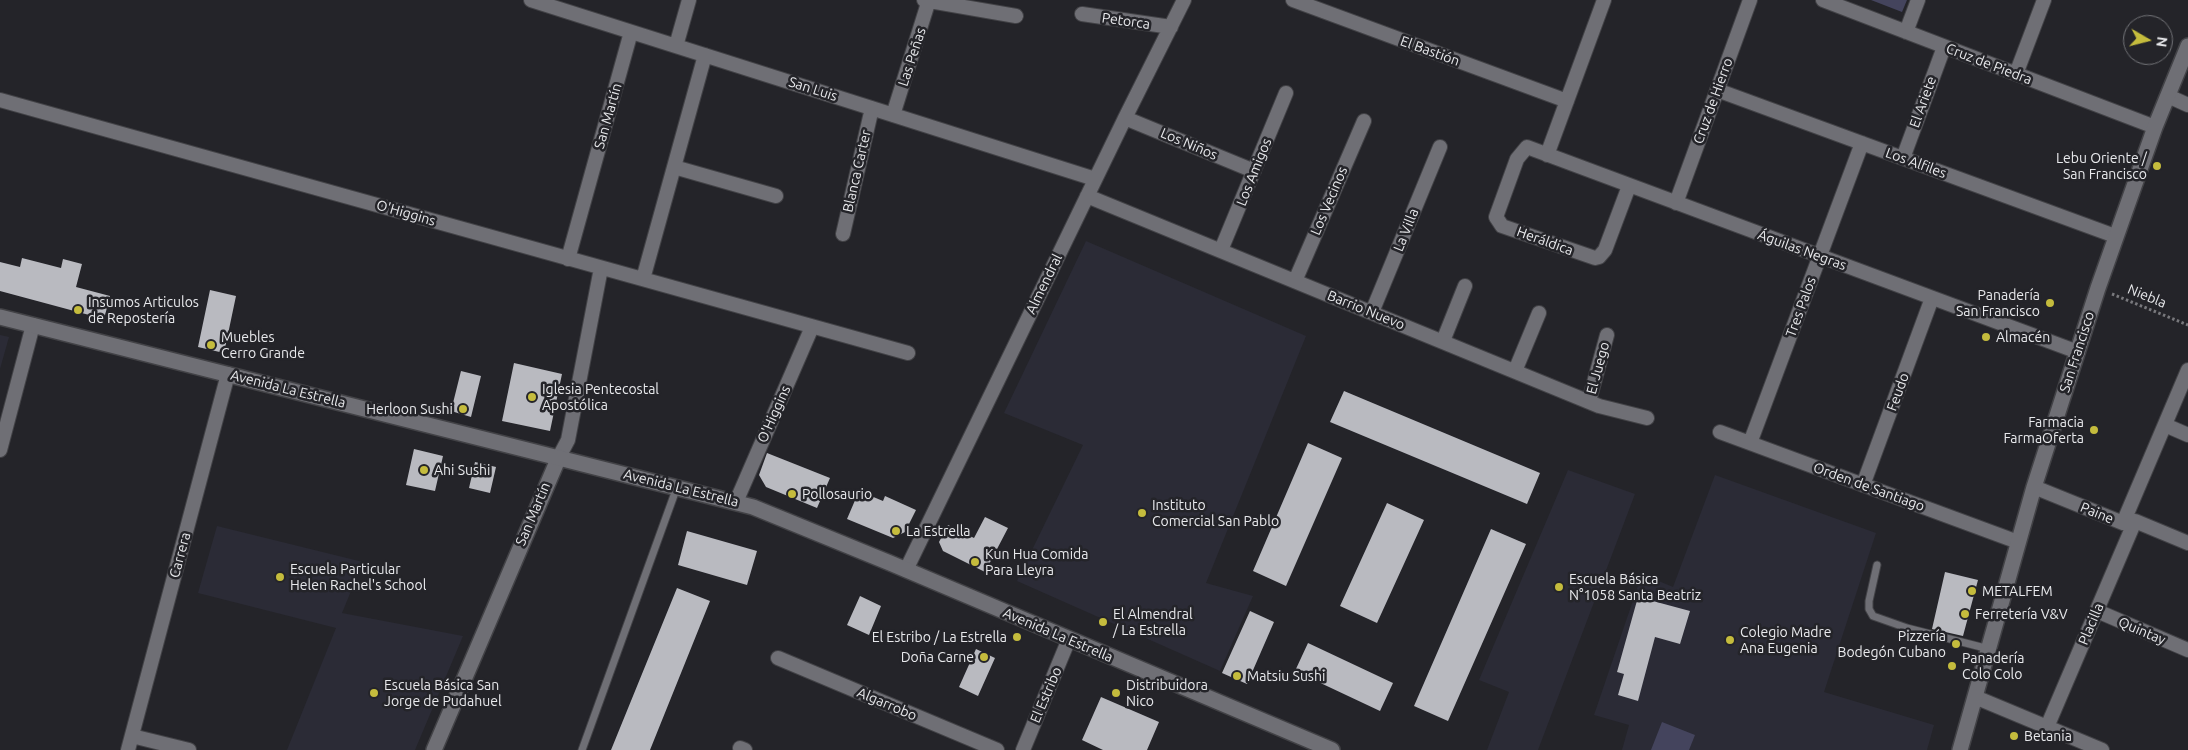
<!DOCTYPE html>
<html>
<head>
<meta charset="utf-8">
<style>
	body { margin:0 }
	#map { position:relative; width:2188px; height:750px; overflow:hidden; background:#242429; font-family:Ubuntu,sans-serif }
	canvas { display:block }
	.north { position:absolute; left:2123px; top:15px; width:50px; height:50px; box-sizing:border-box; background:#242429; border:1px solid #727377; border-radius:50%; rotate:98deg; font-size:14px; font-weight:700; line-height:20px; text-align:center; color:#e8e9ec }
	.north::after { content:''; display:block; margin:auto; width:18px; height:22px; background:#c5bc3d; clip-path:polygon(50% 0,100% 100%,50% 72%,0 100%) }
</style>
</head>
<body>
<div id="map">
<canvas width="2188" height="750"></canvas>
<div class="north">N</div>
</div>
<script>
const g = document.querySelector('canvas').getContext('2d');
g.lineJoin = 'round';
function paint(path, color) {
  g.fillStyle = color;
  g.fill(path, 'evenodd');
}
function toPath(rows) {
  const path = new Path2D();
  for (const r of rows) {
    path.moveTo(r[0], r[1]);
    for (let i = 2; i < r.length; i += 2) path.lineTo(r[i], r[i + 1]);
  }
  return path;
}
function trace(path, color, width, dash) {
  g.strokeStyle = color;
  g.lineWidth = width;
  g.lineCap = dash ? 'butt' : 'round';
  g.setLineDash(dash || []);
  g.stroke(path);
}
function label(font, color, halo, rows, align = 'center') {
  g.font = font + ' Ubuntu,sans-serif';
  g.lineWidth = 5;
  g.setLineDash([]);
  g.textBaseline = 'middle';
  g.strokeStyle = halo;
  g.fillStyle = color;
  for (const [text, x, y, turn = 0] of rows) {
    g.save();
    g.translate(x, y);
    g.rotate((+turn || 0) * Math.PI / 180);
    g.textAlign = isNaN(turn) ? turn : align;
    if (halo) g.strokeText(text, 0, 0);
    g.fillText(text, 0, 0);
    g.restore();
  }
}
const built = toPath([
	[1086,241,1306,336,1206,583,1253,596,1220,671,1017,581,1083,445,1004,413],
	[0,335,9,337,0,369],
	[1568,470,1635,494,1538,750,1487,750,1509,692,1479,680],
	[1715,475,1876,533,1824,692,1934,725,1927,750,1622,750,1629,725,1594,715,1642,574,1673,587],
	[217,526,363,562,342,613,463,636,415,750,287,750,336,628,198,593]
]);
const green = toPath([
	[1871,0,1907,0,1902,12],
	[1662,722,1695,735,1689,750,1651,750]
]);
const building = toPath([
	[22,258,61,268,63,259,82,264,76,287,110,296,104,319,0,291,0,262,20,267],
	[210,290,236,296,224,353,198,347],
	[514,363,562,374,550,431,502,421],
	[461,371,481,376,471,417,451,411],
	[1344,391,1540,473,1527,504,1330,422],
	[1308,443,1342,458,1286,586,1253,571],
	[414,449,443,456,435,491,406,485],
	[767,453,830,478,817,508,766,487,759,475],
	[475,462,496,467,490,493,469,488],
	[859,491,883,501,885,496,916,510,905,532,893,538,847,519],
	[1387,503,1424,520,1377,623,1340,606],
	[985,517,1008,528,985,572,943,551,939,542,948,525,974,538],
	[1491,529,1526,544,1448,721,1414,706],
	[687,531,757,551,747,585,678,565],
	[1945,572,1978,580,1963,636,1932,629],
	[677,588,710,601,650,750,611,750],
	[860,596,881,606,869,635,847,625],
	[1638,597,1690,611,1680,644,1655,637,1638,701,1618,695,1624,674,1617,672],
	[1250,611,1274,622,1247,684,1222,673],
	[1308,643,1393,683,1380,711,1295,671],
	[976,649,995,658,978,696,959,687],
	[1101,697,1159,722,1147,750,1103,750,1082,740]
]);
const path = toPath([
	[2112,294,2188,325]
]);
const service = toPath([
	[1877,565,1869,601,1869,609,1873,616,1907,628,1989,649],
	[582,750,677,487]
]);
const minor = toPath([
	[531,0,1095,179],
	[924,0,1016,16],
	[1293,0,1567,101],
	[1823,0,2155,127],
	[1082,14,1171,27],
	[1906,32,1918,0],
	[676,46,689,0],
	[2016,74,2044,0],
	[1717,90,2115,236],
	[2168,96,2188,105],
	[0,100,908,353],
	[893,115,929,0],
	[1125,118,1254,171],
	[1547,155,1604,0],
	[1903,158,1944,47],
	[674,167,776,196],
	[1629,186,1605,250,1599,257,1595,258,1502,226,1496,217,1517,159,1527,147,2078,352],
	[1087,196,1599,406,1647,418],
	[1676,203,1750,0],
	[843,234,872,108],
	[1221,250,1286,93],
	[568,259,631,32],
	[643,279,705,55],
	[1295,281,1364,121],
	[1372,312,1440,147],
	[1443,341,1465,286],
	[1515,371,1539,313],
	[1589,401,1607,335],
	[2165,425,2188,435],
	[1720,432,2018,542],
	[1750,443,1862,143],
	[0,450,33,325],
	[559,457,568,440,601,268],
	[1863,485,1932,298],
	[2034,487,2123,523,2135,521,2188,543],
	[736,502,812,327],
	[2123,523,2188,370],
	[906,570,1125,118,1184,0],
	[2097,611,2188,650],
	[778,658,997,750],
	[1975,697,2102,750],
	[2047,727,2135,521],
	[132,736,189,750],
	[740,748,745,750],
	[128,750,228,374],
	[1023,750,1069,639]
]);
const tertiary = toPath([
	[434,750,559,457]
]);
const secondary = toPath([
	[0,317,753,507,890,563,1332,750],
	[1960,750,2034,487,2098,288,2155,127,2188,46]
]);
const markers = [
	[2157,166,5,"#c5bc3d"],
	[2050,303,5,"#c5bc3d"],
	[78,310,5,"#c5bc3d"],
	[1986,337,5,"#c5bc3d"],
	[211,345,5,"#c5bc3d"],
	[532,397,5,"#c5bc3d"],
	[463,409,5,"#c5bc3d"],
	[2094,430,5,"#c5bc3d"],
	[424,470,5,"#c5bc3d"],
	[792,494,5,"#c5bc3d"],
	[1142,513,5,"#c5bc3d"],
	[896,531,5,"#c5bc3d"],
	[975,562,5,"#c5bc3d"],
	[280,577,5,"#c5bc3d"],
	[1559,587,5,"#c5bc3d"],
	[1972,591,5,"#c5bc3d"],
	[1965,614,5,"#c5bc3d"],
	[1103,622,5,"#c5bc3d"],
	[1017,637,5,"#c5bc3d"],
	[1730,640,5,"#c5bc3d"],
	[1956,644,5,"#c5bc3d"],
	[984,657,5,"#c5bc3d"],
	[1952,666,5,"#c5bc3d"],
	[1237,676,5,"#c5bc3d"],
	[374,693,5,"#c5bc3d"],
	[1116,693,5,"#c5bc3d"],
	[2014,736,5,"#c5bc3d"]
];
const streetNames = [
	["Petorca",1126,21,8],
	["El Bastión",1430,51,20],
	["Las Peñas",912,57,-72],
	["Cruz de Piedra",1989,64,21],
	["San Luis",813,89,18],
	["Cruz de Hierro",1713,101,-70],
	["El Ariete",1923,102,-70],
	["San Martín",608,116,-74],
	["Los Niños",1189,144,23],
	["Los Alfiles",1916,163,20],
	["Blanca Carter",857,171,-77],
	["Los Amigos",1254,172,-68],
	["Los Vecinos",1329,201,-67],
	["O'Higgins",406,213,16],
	["La Villa",1406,230,-68],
	["Heráldica",1545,241,20],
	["Águilas Negras",1802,250,20],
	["Almendral",1044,284,-64],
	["Niebla",2147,296,22],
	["Tres Palos",1801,307,-70],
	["Barrio Nuevo",1366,310,22],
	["San Francisco",2077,352,-72],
	["El Juego",1598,368,-75],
	["Avenida La Estrella",288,389,14],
	["Feudo",1898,392,-70],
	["O'Higgins",774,414,-66],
	["Orden de Santiago",1869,487,20],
	["Avenida La Estrella",681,488,14],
	["Paine",2097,513,22],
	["San Martín",533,514,-67],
	["Carrera",180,555,-75],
	["Placilla",2091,624,-67],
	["Quintay",2142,631,23],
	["Avenida La Estrella",1058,635,23],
	["El Estribo",1046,695,-67],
	["Algarrobo",887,704,23]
];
const poiNames = [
	["Lebu Oriente /",2147,158,"right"],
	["San Francisco",2147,174,"right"],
	["Panadería",2040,295,"right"],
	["San Francisco",2040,311,"right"],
	["Insumos Articulos",88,302],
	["de Repostería",88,318],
	["Muebles",221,337],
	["Cerro Grande",221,353],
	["Almacén",1996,337],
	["Iglesia Pentecostal",542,389],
	["Apostólica",542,405],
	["Herloon Sushi",453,409,"right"],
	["Farmacia",2084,422,"right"],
	["FarmaOferta",2084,438,"right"],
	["Ahi Sushi",434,470],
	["Pollosaurio",802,494],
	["Instituto",1152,505],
	["Comercial San Pablo",1152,521],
	["La Estrella",906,531],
	["Kun Hua Comida",985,554],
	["Para Lleyra",985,570],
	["Escuela Particular",290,569],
	["Helen Rachel's School",290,585],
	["Escuela Básica",1569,579],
	["N°1058 Santa Beatriz",1569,595],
	["METALFEM",1982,591],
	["El Almendral",1113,614],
	["/ La Estrella",1113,630],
	["Ferretería V&V",1975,614],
	["Colegio Madre",1740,632],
	["Ana Eugenia",1740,648],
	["Pizzería",1946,636,"right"],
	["Bodegón Cubano",1946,652,"right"],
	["El Estribo / La Estrella",1007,637,"right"],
	["Doña Carne",974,657,"right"],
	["Panadería",1962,658],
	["Colo Colo",1962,674],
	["Matsiu Sushi",1247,676],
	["Escuela Básica San",384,685],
	["Jorge de Pudahuel",384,701],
	["Distribuidora",1126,685],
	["Nico",1126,701],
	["Betania",2024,736]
];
paint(built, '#2b2b36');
paint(green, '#44445d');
paint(building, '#b9bac0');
trace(service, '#424246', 9);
trace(minor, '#424246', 16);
trace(tertiary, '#424246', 18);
trace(secondary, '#424246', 18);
trace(path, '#78787c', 3, [2.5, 2.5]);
trace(service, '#6f6f75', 7);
trace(minor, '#6f6f75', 14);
trace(tertiary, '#6f6f75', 15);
trace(secondary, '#6f6f75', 15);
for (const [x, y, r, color] of markers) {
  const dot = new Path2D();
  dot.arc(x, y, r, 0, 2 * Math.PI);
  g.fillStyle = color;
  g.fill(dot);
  trace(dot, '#242429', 2);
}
label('14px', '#e8e9ec', '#242429', streetNames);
label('14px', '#e8e9ec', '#242429', poiNames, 'left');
</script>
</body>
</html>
